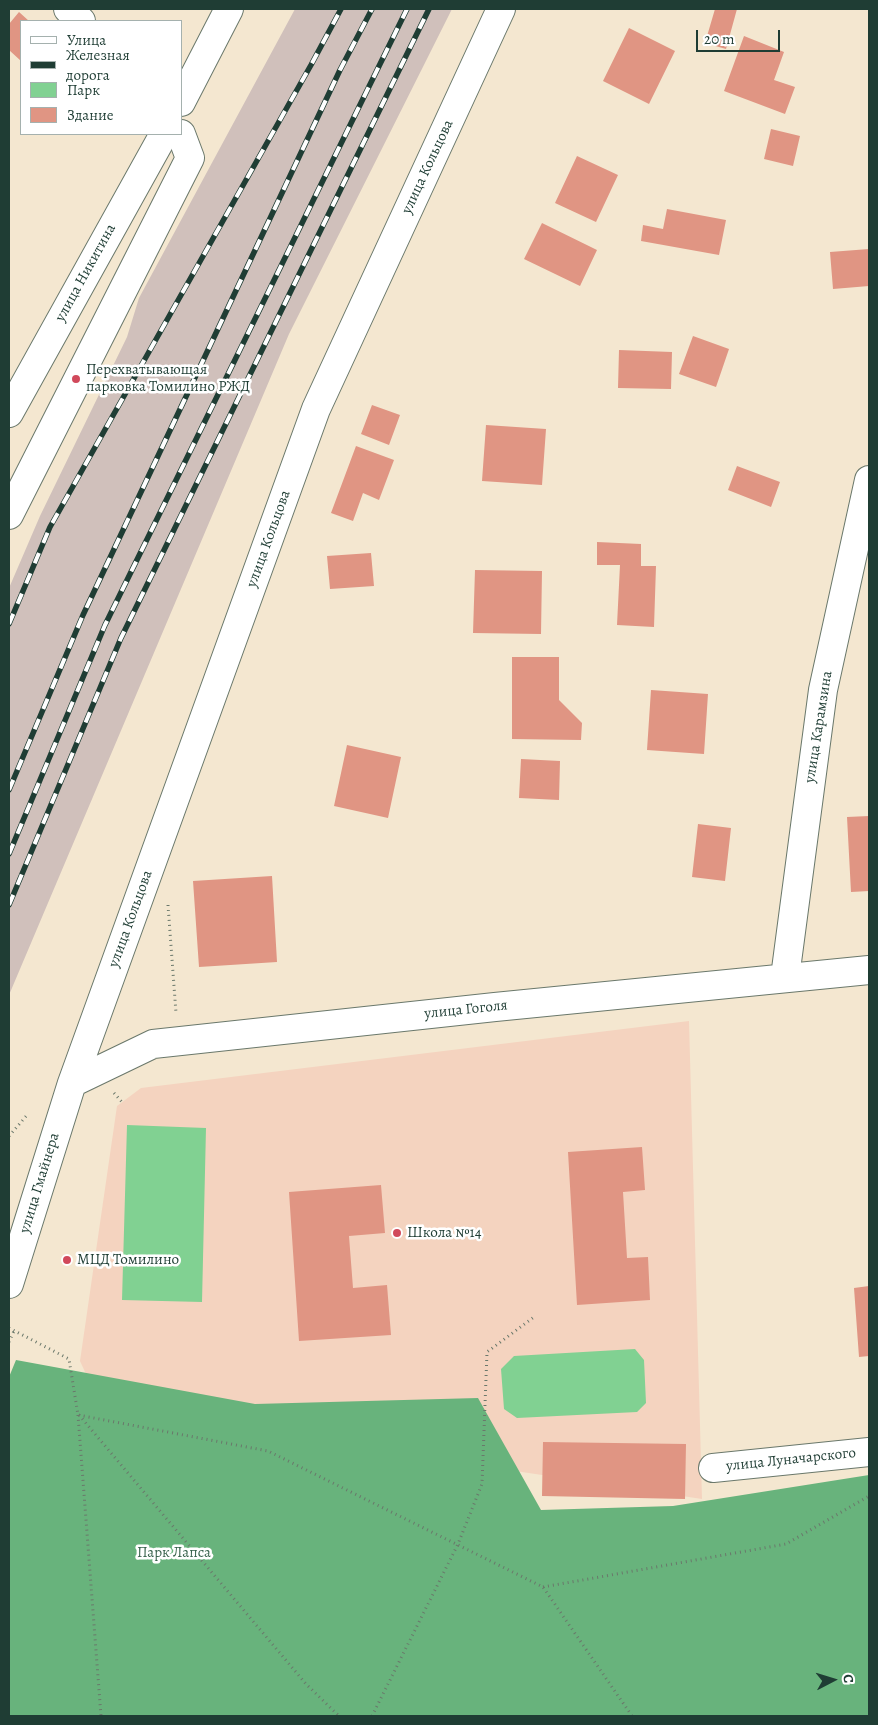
<!DOCTYPE html>
<html>
<head>
<meta charset="utf-8">
<style>
	body { margin:0 }
	#map { position:relative; width:878px; height:1725px; overflow:hidden; background:#f4e7d0; font-family:Alegreya,serif }
	canvas { display:block }
	.frame { position:absolute; inset:0; border:10px solid #1f3d34; pointer-events:none }
	.legend { position:absolute; left:20px; top:20px; width:162px; height:115px; box-sizing:border-box; background:#fff; border:1px solid #a5b1ae; margin:0; padding:6px 9px; list-style:none; font-size:15px; color:#1f3d34 }
	.legend li { display:flex; align-items:center; gap:10px; height:25px }
	.legend b { width:25px; border:1px solid #a5b1ae }
	.north { position:absolute; left:808px; top:1655px; width:50px; height:50px; -webkit-text-stroke:4px #fff; paint-order:stroke; rotate:85deg; font-size:14px; font-weight:700; line-height:20px; text-align:center; color:#1f3d34 }
	.north::after { content:''; display:block; margin:auto; width:18px; height:22px; background:#1f3d34; clip-path:polygon(50% 0,100% 100%,50% 72%,0 100%) }
	.scale { position:absolute; left:696px; top:30px; width:84px; height:22px; box-sizing:border-box; border:2px solid #1f3d34; border-top:0; padding-left:6px; font-size:15px; line-height:18px; white-space:nowrap; color:#1f3d34; -webkit-text-stroke:4px #fff; paint-order:stroke }
</style>
</head>
<body>
<div id="map">
<canvas width="878" height="1725"></canvas>
<div class="frame"></div>
<ul class="legend">
<li><b style="height:6px;background:#fff"></b>Улица</li>
<li><b style="height:6px;background:#1f3d34"></b>Железная дорога</li>
<li><b style="height:14px;background:#81d192"></b>Парк</li>
<li><b style="height:14px;background:#e09583"></b>Здание</li>
</ul>
<div class="north">С</div>
<div class="scale">20 m</div>
</div>
<script>
const g = document.querySelector('canvas').getContext('2d');
g.lineJoin = 'round';
function paint(path, color) {
  g.fillStyle = color;
  g.fill(path, 'evenodd');
}
function toPath(rows) {
  const path = new Path2D();
  for (const r of rows) {
    path.moveTo(r[0], r[1]);
    for (let i = 2; i < r.length; i += 2) path.lineTo(r[i], r[i + 1]);
  }
  return path;
}
function trace(path, color, width, dash) {
  g.strokeStyle = color;
  g.lineWidth = width;
  g.lineCap = dash ? 'butt' : 'round';
  g.setLineDash(dash || []);
  g.stroke(path);
}
function label(font, color, halo, rows, align = 'center') {
  g.font = font + ' Alegreya,serif';
  g.lineWidth = 5;
  g.setLineDash([]);
  g.textBaseline = 'middle';
  g.strokeStyle = halo;
  g.fillStyle = color;
  for (const [text, x, y, turn = 0] of rows) {
    g.save();
    g.translate(x, y);
    g.rotate((+turn || 0) * Math.PI / 180);
    g.textAlign = isNaN(turn) ? turn : align;
    if (halo) g.strokeText(text, 0, 0);
    g.fillText(text, 0, 0);
    g.restore();
  }
}
const built = toPath([
	[689,1021,702,1499,102,1409,80,1361,117,1106,141,1088]
]);
const industrial = toPath([
	[295,9,452,9,289,334,9,995,9,588,40,516,127,337,139,298]
]);
const green = toPath([
	[127,1125,206,1128,202,1302,122,1300],
	[635,1349,644,1360,646,1403,637,1412,517,1418,504,1409,501,1369,514,1356]
]);
const forest = toPath([
	[16,1360,255,1404,478,1398,541,1510,673,1506,869,1475,869,1716,9,1716,9,1377]
]);
const building = toPath([
	[715,9,737,9,726,49,705,43],
	[19,12,29,21,21,21,21,61,9,50,9,24],
	[629,28,675,51,649,104,603,81],
	[744,36,784,52,774,80,795,87,785,114,724,91],
	[771,129,800,136,793,166,764,159],
	[577,156,618,175,596,222,555,203],
	[667,209,726,220,719,255,641,241,643,225,663,229],
	[542,223,597,250,580,286,524,259],
	[869,249,869,286,833,289,830,252],
	[693,336,729,349,716,387,679,374],
	[619,350,672,352,671,389,618,388],
	[372,405,400,415,389,445,361,434],
	[486,425,546,429,542,485,482,481],
	[356,446,394,460,379,500,363,493,353,521,331,513],
	[737,466,780,482,771,507,728,490],
	[597,542,641,544,641,566,656,566,654,627,617,625,620,565,597,565],
	[371,553,374,586,330,589,327,556],
	[475,570,542,571,541,634,473,633],
	[512,657,559,657,559,700,582,723,581,740,512,739],
	[651,690,708,694,704,754,647,750],
	[347,745,401,757,388,818,334,806],
	[521,759,560,761,559,800,519,798],
	[869,816,869,891,851,892,847,817],
	[698,824,731,828,725,881,692,877],
	[272,876,277,962,199,967,193,881],
	[642,1147,645,1190,623,1192,627,1258,648,1257,650,1300,577,1305,568,1152],
	[381,1185,385,1233,349,1236,353,1288,387,1285,391,1335,299,1341,289,1192],
	[869,1286,869,1356,859,1357,854,1288],
	[543,1442,686,1444,685,1499,542,1496]
]);
const path = toPath([
	[168,905,176,1013],
	[114,1093,122,1102],
	[9,1136,28,1114],
	[9,1328,69,1359,78,1415,268,1451,543,1587,632,1716],
	[9,1342,14,1331],
	[78,1415,101,1716],
	[79,1415,306,1684,339,1716],
	[543,1587,786,1544,869,1496],
	[372,1716,458,1544,482,1484,487,1352,534,1317]
]);
const minor = toPath([
	[68,9,81,21],
	[9,515,190,158,181,134],
	[785,977,823,690,869,480],
	[72,1083,153,1044,495,1007,869,970],
	[9,1284,72,1083,316,409,501,9],
	[713,1468,869,1452]
]);
const major = toPath([
	[181,102,229,9],
	[9,413,164,134]
]);
const rail = toPath([
	[9,624,50,527,311,65,341,9],
	[9,790,83,615,340,70,372,9],
	[9,854,105,625,407,9],
	[9,905,121,638,429,9]
]);
const markers = [
	[76,379,5,"#d1495b"],
	[397,1233,5,"#d1495b"],
	[67,1260,5,"#d1495b"]
];
const streetNames = [
	["улица Кольцова",428,167,-65],
	["улица Никитина",86,273,-61],
	["улица Кольцова",269,539,-70],
	["улица Карамзина",819,727,-81],
	["улица Кольцова",131,919,-70],
	["улица Гоголя",466,1010,-6],
	["улица Гмайнера",40,1183,-73],
	["улица Луначарского",791,1460,-6]
];
const poiNames = [
	["Перехватывающая",86,370],
	["парковка Томилино РЖД",86,387],
	["Школа №14",407,1233],
	["МЦД Томилино",77,1260]
];
const parkNames = [
	["Парк Лапса",174,1553]
];
paint(built, '#f4d3bf');
paint(industrial, '#d0c0bb');
paint(green, '#81d192');
paint(forest, '#68b37c');
paint(building, '#e09583');
trace(minor, '#6a786b', 30);
trace(major, '#6a786b', 30);
trace(path, '#6a786b', 3, [1, 4]);
trace(minor, '#fff', 28);
trace(major, '#fff', 28);
trace(rail, '#1f3d34', 5.5);
trace(rail, '#fff', 4, [11]);
for (const [x, y, r, color] of markers) {
  const dot = new Path2D();
  dot.arc(x, y, r, 0, 2 * Math.PI);
  g.fillStyle = color;
  g.fill(dot);
  trace(dot, '#fff', 2);
}
label('15px', '#1f3d34', '#fff', streetNames);
label('15px', '#1f3d34', '#fff', poiNames, 'left');
label('15px', '#38624c', '#fff', parkNames);
</script>
</body>
</html>
